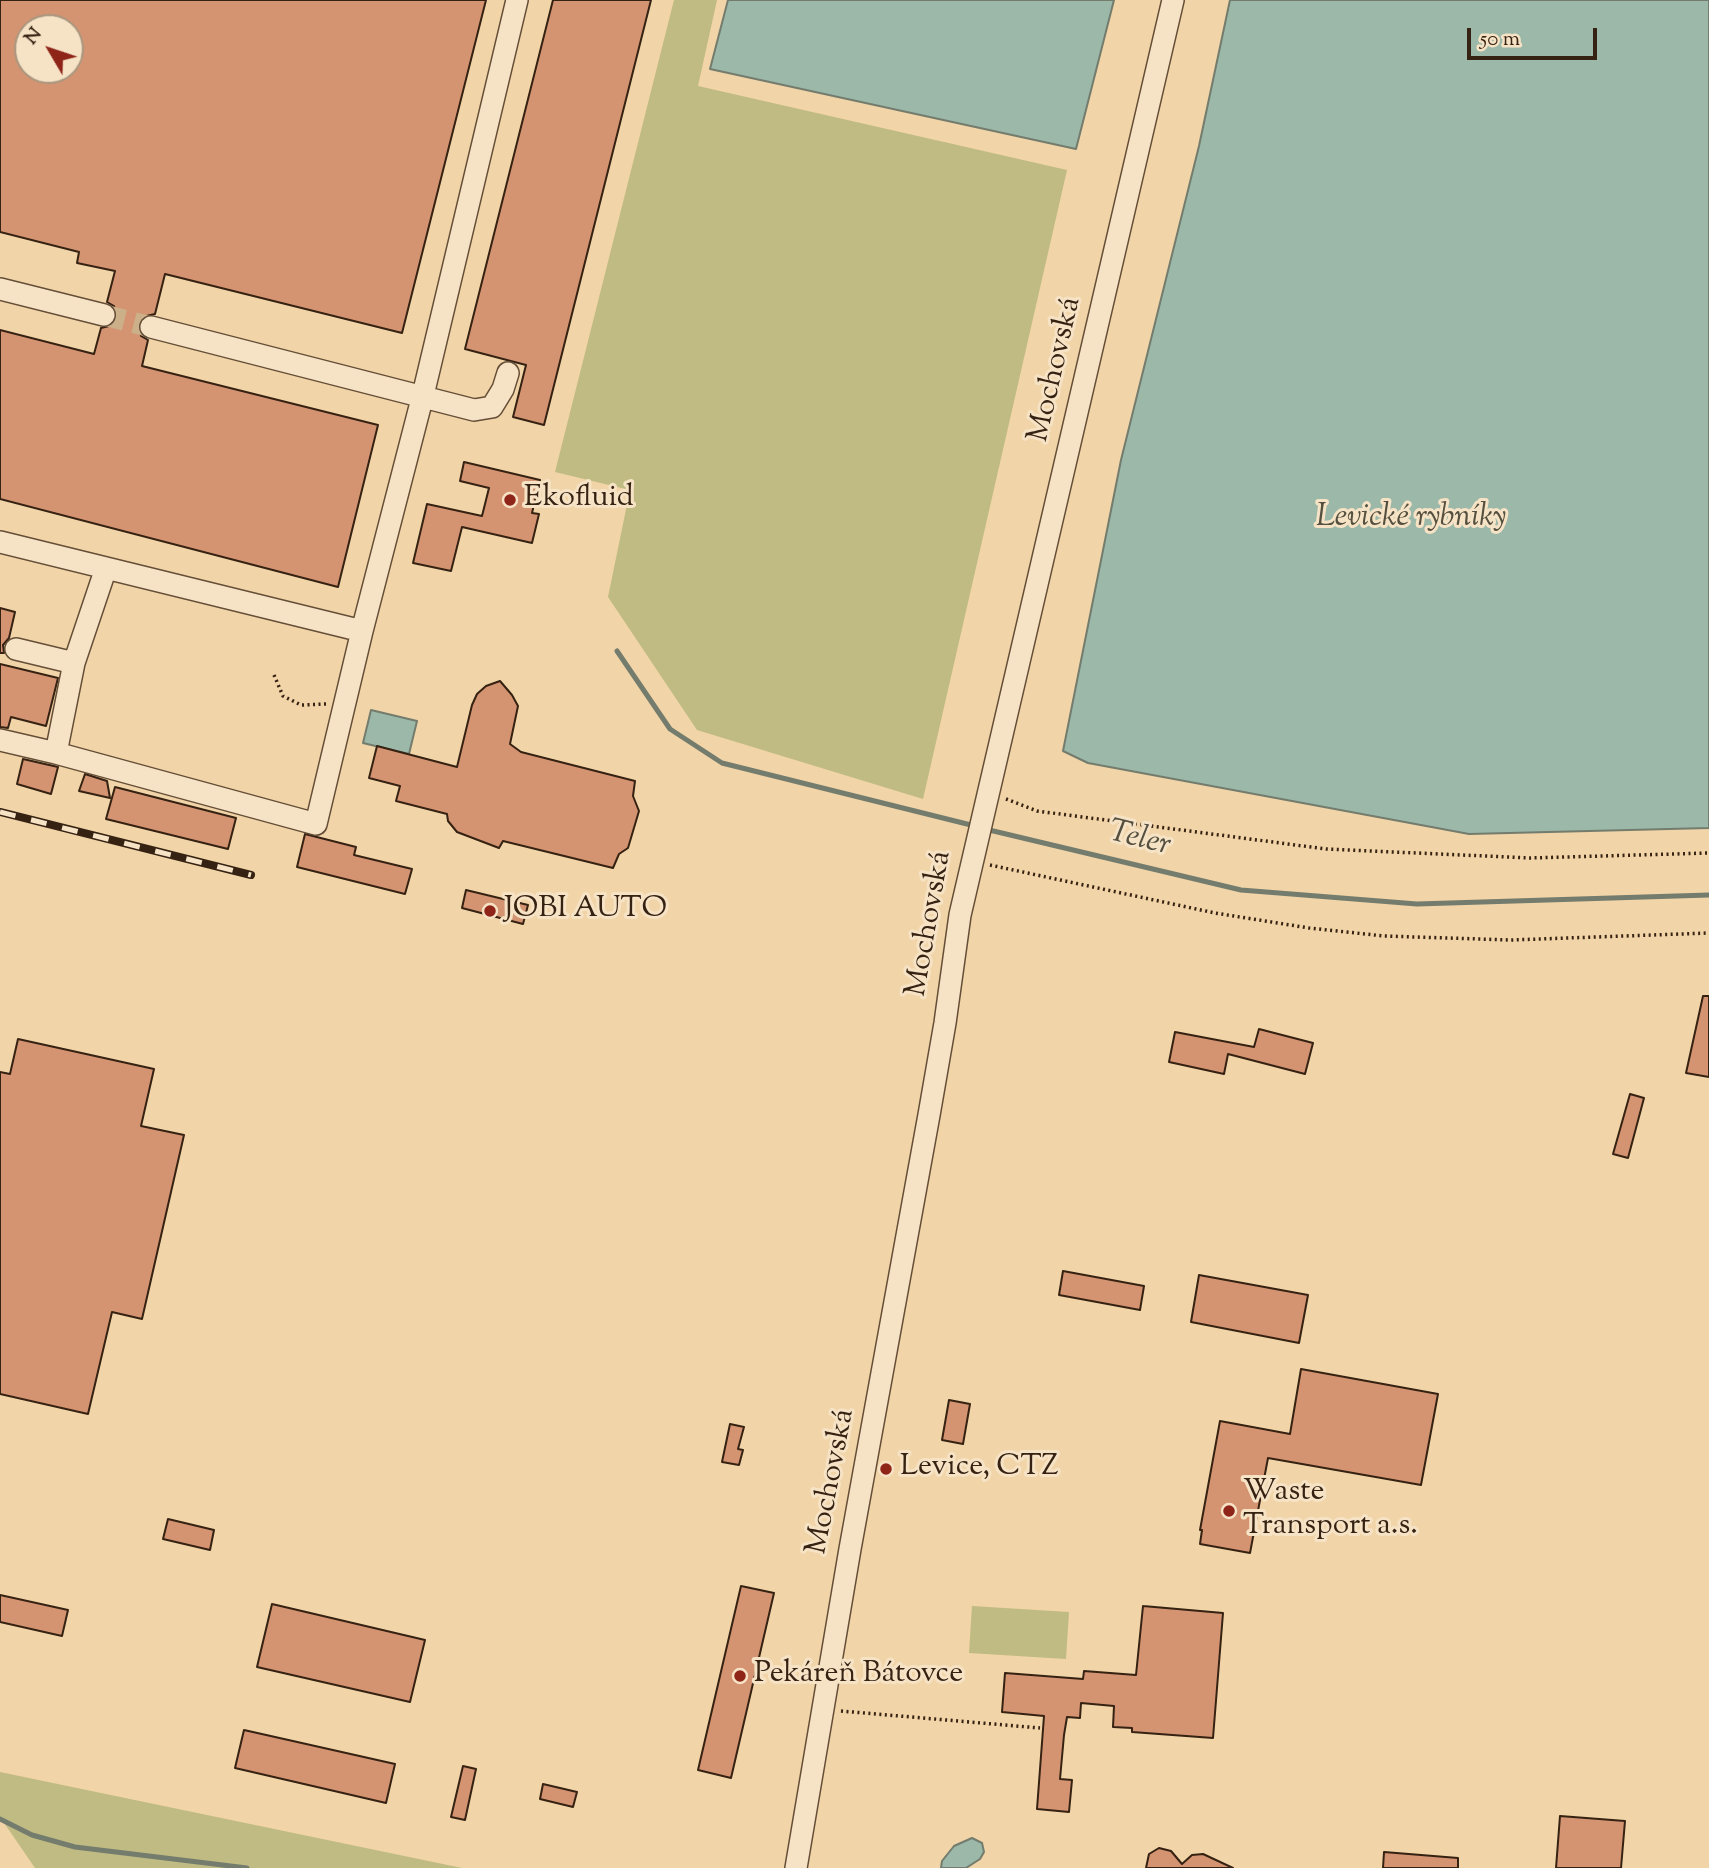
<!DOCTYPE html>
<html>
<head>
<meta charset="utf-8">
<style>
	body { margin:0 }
	#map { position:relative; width:1709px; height:1868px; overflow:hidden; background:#f1d4a7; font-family:"Sorts Mill Goudy",serif }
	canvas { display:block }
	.north { position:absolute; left:14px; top:14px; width:70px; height:70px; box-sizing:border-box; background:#f6e3c6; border:2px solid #a9967e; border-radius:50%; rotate:309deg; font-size:19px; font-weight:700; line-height:28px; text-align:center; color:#362212 }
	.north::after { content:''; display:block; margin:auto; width:24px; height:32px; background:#8f2418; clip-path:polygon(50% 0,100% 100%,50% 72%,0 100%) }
	.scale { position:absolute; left:1467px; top:28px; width:130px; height:32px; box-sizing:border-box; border:4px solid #362212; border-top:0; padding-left:9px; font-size:21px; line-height:24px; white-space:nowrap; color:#362212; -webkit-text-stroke:5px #f6e3c6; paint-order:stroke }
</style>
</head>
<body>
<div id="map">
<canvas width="1709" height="1868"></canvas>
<div class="north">N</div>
<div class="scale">50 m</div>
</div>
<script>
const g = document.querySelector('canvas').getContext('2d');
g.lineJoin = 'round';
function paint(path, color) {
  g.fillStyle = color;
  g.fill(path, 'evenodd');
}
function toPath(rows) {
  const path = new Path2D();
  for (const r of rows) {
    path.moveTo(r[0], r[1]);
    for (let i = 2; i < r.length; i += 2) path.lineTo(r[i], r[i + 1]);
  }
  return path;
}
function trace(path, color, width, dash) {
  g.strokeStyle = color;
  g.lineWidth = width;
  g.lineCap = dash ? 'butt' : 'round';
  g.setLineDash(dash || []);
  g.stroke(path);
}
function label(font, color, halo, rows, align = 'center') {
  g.font = font + ' "Sorts Mill Goudy",serif';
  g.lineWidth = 6;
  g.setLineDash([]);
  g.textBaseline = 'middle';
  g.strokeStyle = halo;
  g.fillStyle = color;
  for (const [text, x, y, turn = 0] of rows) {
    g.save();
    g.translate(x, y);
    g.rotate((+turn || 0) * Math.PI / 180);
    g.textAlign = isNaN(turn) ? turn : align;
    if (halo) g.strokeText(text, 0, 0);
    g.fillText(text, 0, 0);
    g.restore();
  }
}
const green = toPath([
	[674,0,717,0,698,86,1067,170,923,799,697,730,608,597,630,490,555,472],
	[972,1606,1069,1612,1066,1659,969,1653],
	[0,1772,462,1868,35,1868,0,1817]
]);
const water = toPath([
	[728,0,1114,0,1076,149,710,69,728,0],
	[1230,0,1709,0,1709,828,1469,834,1088,763,1063,751,1121,460,1199,146,1230,0],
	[371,710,417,721,409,754,363,743,371,710],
	[972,1838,982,1843,984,1852,980,1859,966,1868,941,1868,942,1861,954,1846,972,1838]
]);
const stream = toPath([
	[617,651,670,729,722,763,975,826],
	[985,829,1241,890,1417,904,1709,895],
	[0,1819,32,1835,75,1847,247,1868]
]);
const building = toPath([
	[0,0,486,0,402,333,165,274,155,314,142,317,138,324,141,336,148,340,142,366,378,425,338,587,0,499,0,330,94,354,101,328,113,325,117,318,114,306,107,302,115,271,77,263,79,252,0,232,0,0],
	[28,28,70,28,70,70,28,70,28,28],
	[553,0,651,0,544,425,513,417,526,365,465,349,553,0],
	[464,462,540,480,532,513,539,514,532,543,462,527,451,571,413,563,427,504,482,516,489,488,460,481,464,462],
	[0,608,15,612,9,638,3,645,4,653,0,653,0,608],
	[0,664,58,678,46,726,11,717,8,728,0,727,0,664],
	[500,681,512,695,518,706,510,744,521,752,635,781,633,796,639,811,628,848,619,854,613,868,503,841,499,848,457,832,448,821,447,814,396,801,400,786,369,778,377,746,457,767,472,705,477,694,486,686,500,681],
	[23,759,58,767,51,794,17,784,23,759],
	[85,774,107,781,110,798,79,791,85,774],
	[115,787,236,818,228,849,106,819,115,787],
	[305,834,356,847,354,855,412,869,405,894,297,867,305,834],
	[466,890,528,905,523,924,462,908,466,890],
	[1703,996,1709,996,1709,1077,1686,1073,1703,996],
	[1259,1029,1313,1043,1305,1074,1228,1054,1224,1074,1169,1062,1175,1032,1254,1047,1259,1029],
	[18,1039,154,1069,141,1126,184,1135,142,1319,112,1312,88,1414,0,1394,0,1072,10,1074,18,1039],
	[1630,1094,1644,1098,1628,1158,1613,1154,1630,1094],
	[1063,1271,1144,1286,1140,1310,1059,1295,1063,1271],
	[1199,1275,1308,1295,1299,1343,1191,1322,1199,1275],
	[1301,1369,1438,1394,1421,1485,1268,1458,1250,1553,1200,1544,1202,1530,1200,1530,1220,1421,1290,1434,1301,1369],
	[949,1400,970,1404,963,1444,942,1440,949,1400],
	[730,1424,744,1427,738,1449,743,1450,739,1465,722,1462,730,1424],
	[168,1519,214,1530,210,1550,163,1539,168,1519],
	[741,1586,774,1593,731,1778,698,1770,741,1586],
	[0,1595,68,1610,62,1636,0,1622,0,1595],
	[272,1604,425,1640,410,1702,257,1667,272,1604],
	[1143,1606,1223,1613,1213,1738,1132,1732,1132,1728,1113,1727,1114,1706,1081,1703,1080,1718,1067,1717,1064,1735,1060,1779,1072,1780,1069,1812,1037,1809,1044,1716,1002,1712,1005,1673,1083,1679,1084,1671,1136,1675,1143,1606],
	[244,1730,395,1764,386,1803,235,1768,244,1730],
	[463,1766,476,1769,465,1820,451,1817,463,1766],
	[543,1784,577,1792,573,1807,540,1799,543,1784],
	[1560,1816,1625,1821,1621,1868,1556,1868,1560,1816],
	[1159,1848,1171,1851,1182,1864,1192,1855,1203,1854,1233,1868,1146,1868,1149,1854,1159,1848],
	[1384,1852,1458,1858,1458,1868,1383,1868,1384,1852]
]);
const minorTunnel = toPath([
	[104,315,151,327]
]);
const path = toPath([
	[274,675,283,696,301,705,326,704],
	[1006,799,1037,811,1326,849,1530,858,1709,853],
	[990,865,1215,913,1309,928,1384,936,1511,940,1709,933],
	[841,1711,1040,1728]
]);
const minor = toPath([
	[0,289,104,315],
	[151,327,474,410,492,407,503,389,508,373],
	[0,542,362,631],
	[16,649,74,663,106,568],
	[0,740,56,753,74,663],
	[56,753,316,824,362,631,423,395,517,0],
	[796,1868,850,1549,929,1115,945,1023,960,915,1173,0]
]);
const rail = toPath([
	[0,812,251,875]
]);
const markers = [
	[510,500,7,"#8f2418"],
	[490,911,7,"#8f2418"],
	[886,1469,7,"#8f2418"],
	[1229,1511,7,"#8f2418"],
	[740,1676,7,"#8f2418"]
];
const streetNames = [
	["Mochovská",1057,370,-77],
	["Mochovská",931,924,-80],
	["Mochovská",833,1482,-79]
];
const poiNames = [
	["Ekofluid",524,500],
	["JOBI AUTO",504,911],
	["Levice, CTZ",900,1469],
	["Waste",1243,1494],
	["Transport a.s.",1243,1528],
	["Pekáreň Bátovce",754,1676]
];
const waterNames = [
	["Levické rybníky",1411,520],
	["Teler",1139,841,14]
];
paint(green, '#bfbb83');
paint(water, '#9bb8a9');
trace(water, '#737c6d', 2);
trace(stream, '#737c6d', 5);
paint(building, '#d49472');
trace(building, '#362212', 2);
trace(minorTunnel, '#ccb089', 21, [21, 10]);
trace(minor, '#654e37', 24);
trace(path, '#362212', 3.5, [2, 3.5]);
trace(minor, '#f6e3c6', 21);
trace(rail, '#362212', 8);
trace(rail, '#f6e3c6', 5, [16]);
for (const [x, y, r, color] of markers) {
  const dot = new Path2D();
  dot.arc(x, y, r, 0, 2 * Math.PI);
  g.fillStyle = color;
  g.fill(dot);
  trace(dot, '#f6e3c6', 2.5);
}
label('30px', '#362212', '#f6e3c6', streetNames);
label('30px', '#362212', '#f6e3c6', poiNames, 'left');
label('italic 32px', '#544f3f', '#f6e3c6', waterNames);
</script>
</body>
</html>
